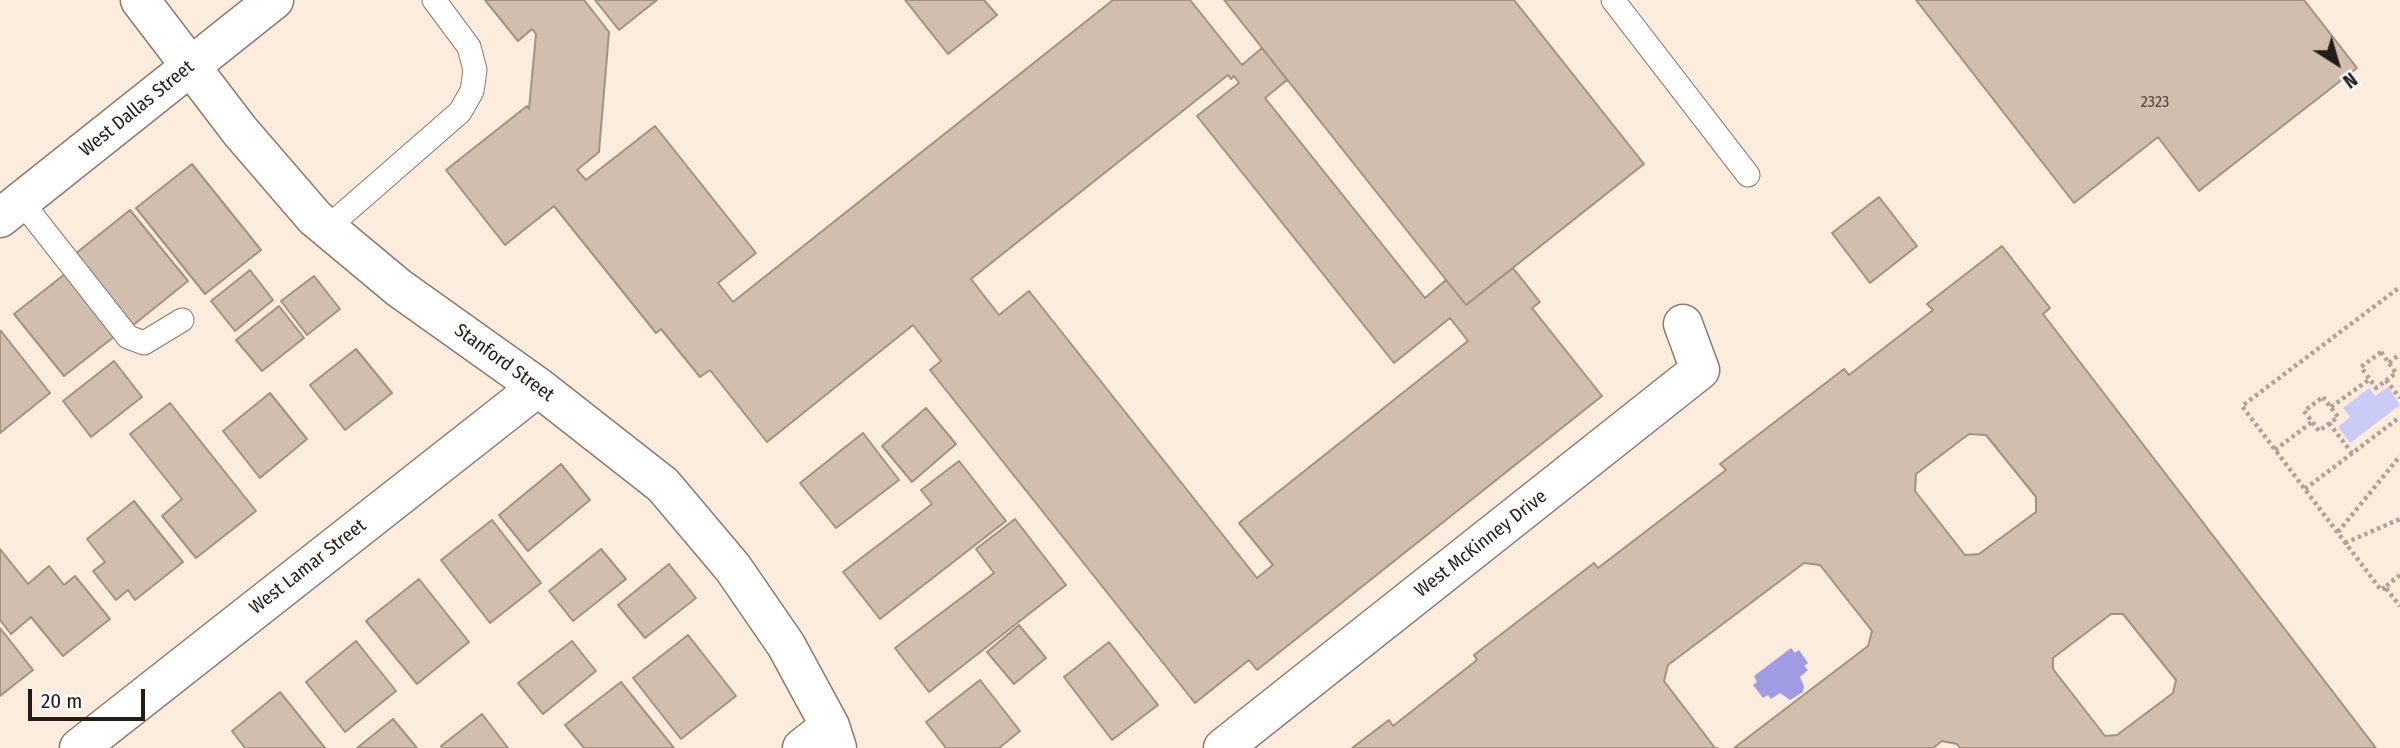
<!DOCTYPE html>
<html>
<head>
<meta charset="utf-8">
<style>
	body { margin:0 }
	#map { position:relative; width:2400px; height:748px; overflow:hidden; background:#fcecde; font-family:"Fira Sans Condensed",sans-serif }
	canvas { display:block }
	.north { position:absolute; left:2302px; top:28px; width:70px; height:70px; -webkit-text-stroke:5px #fcfcfc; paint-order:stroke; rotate:143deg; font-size:19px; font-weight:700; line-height:28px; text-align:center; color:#241d17 }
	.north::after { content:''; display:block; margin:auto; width:24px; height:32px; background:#241d17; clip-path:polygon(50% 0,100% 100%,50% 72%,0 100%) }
	.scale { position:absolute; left:28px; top:689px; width:117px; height:32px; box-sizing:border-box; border:4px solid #241d17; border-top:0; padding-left:9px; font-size:21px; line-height:24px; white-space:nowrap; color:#241d17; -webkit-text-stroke:5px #fcfcfc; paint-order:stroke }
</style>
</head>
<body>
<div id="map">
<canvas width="2400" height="748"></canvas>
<div class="north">N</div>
<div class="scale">20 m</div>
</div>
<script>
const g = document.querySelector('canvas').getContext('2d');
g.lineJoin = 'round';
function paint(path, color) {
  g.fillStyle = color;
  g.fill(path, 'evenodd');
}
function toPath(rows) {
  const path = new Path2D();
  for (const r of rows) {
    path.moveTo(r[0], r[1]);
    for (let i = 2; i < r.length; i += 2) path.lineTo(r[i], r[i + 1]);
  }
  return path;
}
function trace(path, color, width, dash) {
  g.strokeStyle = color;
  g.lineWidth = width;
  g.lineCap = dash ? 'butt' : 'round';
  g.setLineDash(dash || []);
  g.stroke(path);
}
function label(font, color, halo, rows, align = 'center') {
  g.font = font + ' "Fira Sans Condensed",sans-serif';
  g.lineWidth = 5;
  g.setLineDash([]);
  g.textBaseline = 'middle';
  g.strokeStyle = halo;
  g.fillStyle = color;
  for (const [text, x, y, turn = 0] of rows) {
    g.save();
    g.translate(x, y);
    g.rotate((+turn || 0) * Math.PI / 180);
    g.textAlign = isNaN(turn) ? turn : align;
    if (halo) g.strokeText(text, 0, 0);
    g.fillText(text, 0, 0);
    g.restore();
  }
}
const green = toPath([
	[2388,387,2400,405,2350,443,2338,427,2350,417,2343,408,2369,388,2375,396]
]);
const water = toPath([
	[1791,648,1795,653,1799,650,1808,663,1804,666,1808,670,1800,677,1804,686,1803,692,1790,700,1780,693,1771,699,1768,695,1763,698,1753,685,1757,682,1754,676]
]);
const building = toPath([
	[485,0,584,0,609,32,599,152,577,170,586,180,655,126,756,253,718,283,733,302,1113,0,1190,0,1242,65,1262,48,1287,80,1265,98,1425,298,1446,280,1466,305,1513,268,1540,302,1532,308,1602,396,1257,670,1249,660,1195,703,930,370,941,361,913,325,767,442,710,370,700,377,661,329,656,333,554,206,505,245,446,170,527,106,529,109,536,34,532,29,518,41,485,0],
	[1228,75,1231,79,1234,76,1239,83,1197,116,1394,363,1450,318,1468,341,1239,523,1273,565,1257,578,1029,291,999,315,971,279,1228,75],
	[595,0,657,0,619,30,595,0],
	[905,0,984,0,997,15,948,54,905,0],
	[1224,0,1514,0,1644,164,1466,305,1224,0],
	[1916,0,2304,0,2357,68,2199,191,2158,137,2074,203,1916,0],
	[192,164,261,250,205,294,136,208,192,164],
	[1879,197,1917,246,1870,283,1832,233,1879,197],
	[130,210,188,281,132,326,75,254,130,210],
	[2002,246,2050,308,2043,314,2376,748,1960,748,1957,744,1942,741,1933,748,1734,748,1868,646,1872,631,1820,565,1804,563,1668,665,1664,681,1715,748,1718,748,1352,748,1389,720,1393,726,1477,660,1474,655,1594,563,1598,568,1726,470,1720,464,1844,369,1849,375,1933,310,1927,304,2002,246],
	[1969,434,1986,435,2036,497,2036,512,1979,554,1965,555,1915,491,1916,474,1969,434],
	[2111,614,2123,614,2176,680,2173,693,2117,735,2105,736,2053,669,2053,658,2111,614],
	[250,270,273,300,235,331,211,301,250,270],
	[65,274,115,336,64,376,14,314,65,274],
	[314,276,340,309,307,335,281,301,314,276],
	[279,306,304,338,262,371,236,340,279,306],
	[1,331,50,393,0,433,0,332,1,331],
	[356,349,392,393,345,430,310,385,356,349],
	[114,361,142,397,91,437,63,401,114,361],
	[270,393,307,439,260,478,223,431,270,393],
	[170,403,256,511,196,558,162,516,182,499,130,434,170,403],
	[926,408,956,444,912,482,882,446,926,408],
	[863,433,899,480,836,528,800,483,863,433],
	[959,461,1006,521,880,619,843,572,932,504,921,490,959,461],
	[561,464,590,500,528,551,499,515,561,464],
	[134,501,183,562,135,600,128,590,116,600,93,571,105,562,87,539,134,501],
	[1015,519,1066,585,929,692,895,648,994,573,976,549,1015,519],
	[492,520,541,583,490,623,441,560,492,520],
	[0,549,28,584,49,566,64,585,75,576,110,619,63,656,31,617,11,634,0,620,0,549],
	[601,549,626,579,573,621,549,591,601,549],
	[669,564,696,598,645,638,618,605,669,564],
	[419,579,469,642,417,684,366,621,419,579],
	[1019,625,1046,658,1014,684,987,652,1019,625],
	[0,628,33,670,0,696,0,628],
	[688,635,736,696,681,739,633,678,688,635],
	[356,641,396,691,345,732,306,682,356,641],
	[572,641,596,671,543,714,518,683,572,641],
	[1109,642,1158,705,1112,740,1064,677,1109,642],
	[980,680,1020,731,999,748,946,748,926,722,980,680],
	[621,682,674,748,584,748,565,725,621,682],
	[280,692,325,748,245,748,232,731,280,692],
	[482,714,508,748,443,748,441,746,482,714],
	[393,719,417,748,357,748,393,719]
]);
const path = toPath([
	[2381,352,2396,373,2376,388,2361,367,2381,352],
	[2389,363,2400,354],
	[2386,380,2400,398],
	[2323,397,2338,417,2319,431,2304,411,2323,397],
	[2331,407,2370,379],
	[2329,423,2352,453],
	[2275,450,2312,422],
	[2305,489,2400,417],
	[2338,532,2400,456],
	[2345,543,2400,519],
	[2400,575,2385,587,2400,606],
	[2385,587,2381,590,2242,406,2400,287]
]);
const service = toPath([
	[1613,0,1748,175],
	[21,201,128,337,144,343,182,320],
	[327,228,460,112,472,91,475,70,469,47,434,0]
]);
const minor = toPath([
	[140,0,240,131,315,218,399,288,538,387,663,485,733,568,786,645,830,726,837,748],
	[79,748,538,387],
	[802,748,830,726],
	[1223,748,1700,370,1683,324]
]);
const secondary = toPath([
	[0,218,274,0]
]);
const numberNames = [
	["2323",2155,103]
];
const streetNames = [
	["West Dallas Street",137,109,-39],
	["Stanford Street",504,363,36],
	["West McKinney Drive",1481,544,-38],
	["West Lamar Street",308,567,-38]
];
paint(green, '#cbcbf7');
paint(water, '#9f9ce3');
paint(building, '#d1beae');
trace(building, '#a39181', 2);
trace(service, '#8b796a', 25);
trace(minor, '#8b796a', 41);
trace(secondary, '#8b796a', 41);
trace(path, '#afa297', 4.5, [3.5, 3.5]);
trace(service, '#fff', 23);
trace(minor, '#fff', 38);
trace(secondary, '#fff', 38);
label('16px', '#4f453d', null, numberNames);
label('19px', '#241d17', '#fcfcfc', streetNames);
</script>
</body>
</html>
